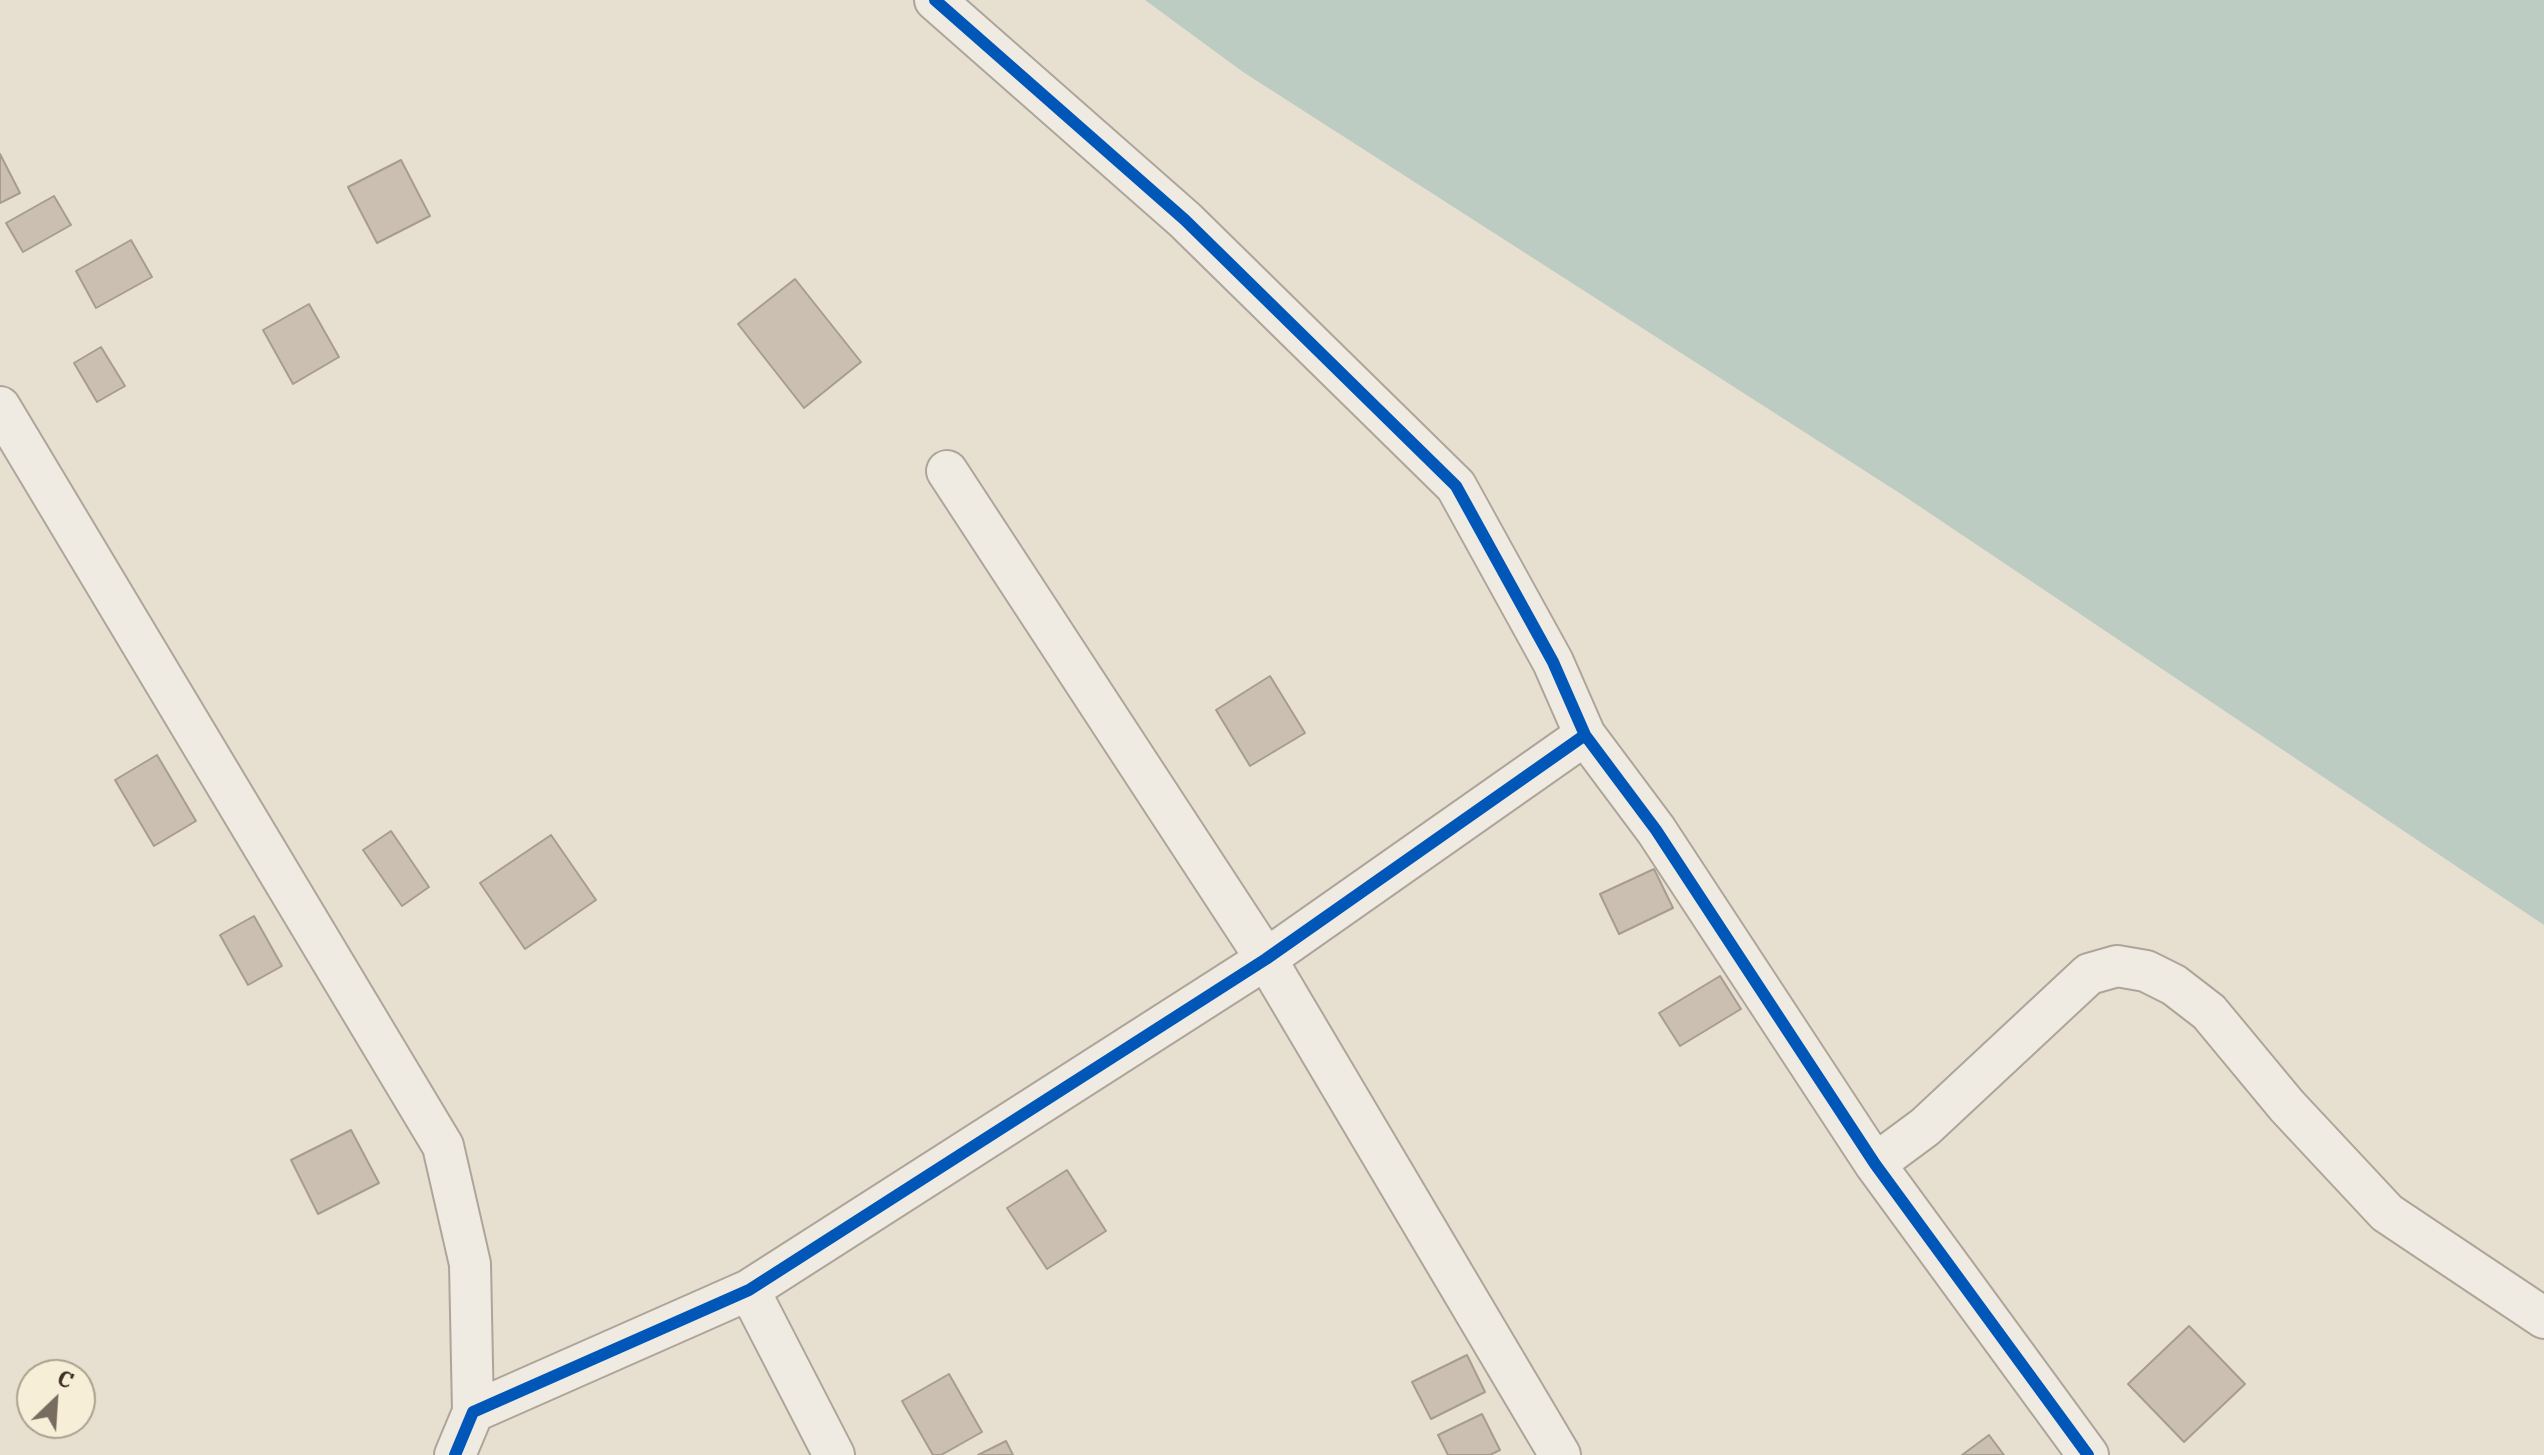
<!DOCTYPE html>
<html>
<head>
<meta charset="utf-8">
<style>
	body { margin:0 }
	#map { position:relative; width:2544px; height:1455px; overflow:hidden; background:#e7e0d1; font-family:"IBM Plex Serif",serif }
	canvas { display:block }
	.north { position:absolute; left:16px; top:1359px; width:80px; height:80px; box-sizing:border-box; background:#f7eed8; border:2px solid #ada18e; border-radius:50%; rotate:25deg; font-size:22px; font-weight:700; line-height:32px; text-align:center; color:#3d2e20 }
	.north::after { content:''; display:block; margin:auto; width:28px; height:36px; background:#786c5e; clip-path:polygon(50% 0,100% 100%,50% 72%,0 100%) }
</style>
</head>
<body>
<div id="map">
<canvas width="2544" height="1455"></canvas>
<div class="north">С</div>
</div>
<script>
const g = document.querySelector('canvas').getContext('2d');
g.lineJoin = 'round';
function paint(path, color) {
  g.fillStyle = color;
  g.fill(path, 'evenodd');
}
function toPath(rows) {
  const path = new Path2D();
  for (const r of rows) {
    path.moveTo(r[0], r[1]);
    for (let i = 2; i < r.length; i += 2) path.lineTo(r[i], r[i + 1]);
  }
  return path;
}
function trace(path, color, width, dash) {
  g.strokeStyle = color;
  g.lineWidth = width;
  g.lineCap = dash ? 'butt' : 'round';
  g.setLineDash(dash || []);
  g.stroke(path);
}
const water = toPath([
	[1145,0,2544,0,2544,925,1904,496,1243,72]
]);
const building = toPath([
	[0,154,20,193,0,203,0,154],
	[401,160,430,216,377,243,348,187,401,160],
	[54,196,71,225,23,252,6,223,54,196],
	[131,240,152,277,96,308,76,271,131,240],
	[795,279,861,362,804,408,738,324,795,279],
	[309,304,339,357,293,384,263,330,309,304],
	[101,347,125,386,97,402,74,363,101,347],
	[1270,676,1305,733,1250,766,1216,710,1270,676],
	[157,755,196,821,154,846,115,780,157,755],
	[391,831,429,887,402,906,363,850,391,831],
	[551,835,596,900,525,949,480,883,551,835],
	[1654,869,1673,908,1619,934,1600,894,1654,869],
	[254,916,282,966,248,985,220,935,254,916],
	[1720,976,1741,1009,1680,1046,1659,1013,1720,976],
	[351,1130,379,1183,318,1214,291,1160,351,1130],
	[1067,1170,1106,1231,1047,1269,1007,1208,1067,1170],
	[2189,1326,2245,1384,2184,1442,2128,1384,2189,1326],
	[1467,1355,1485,1392,1431,1419,1412,1382,1467,1355],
	[949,1374,982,1432,941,1455,933,1455,902,1401,949,1374],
	[1482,1414,1500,1450,1490,1455,1448,1455,1438,1435,1482,1414],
	[1989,1435,2004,1455,1962,1455,1989,1435],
	[1006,1441,1013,1455,978,1455,1006,1441]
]);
const street = toPath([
	[935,0,1185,220,1456,486,1553,662,1585,735,1656,830,1875,1164,2088,1455],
	[0,407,443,1146,470,1264,473,1412],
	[947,471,1266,959,1560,1455],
	[1875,1164,1925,1127,2089,974,2117,966,2146,971,2174,985,2209,1012,2287,1106,2387,1213,2544,1318],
	[749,1290,834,1455],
	[455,1455,473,1412,749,1290,1266,959,1585,735]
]);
const cycleway = toPath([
	[935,0,1185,220,1456,486,1553,662,1585,735,1656,830,1875,1164,2088,1455],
	[455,1455,473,1412,749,1290,1266,959,1585,735]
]);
paint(water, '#bcccc2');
paint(building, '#cbbfb2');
trace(building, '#a89c90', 2);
trace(street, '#ada599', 44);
trace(street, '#efebe3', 40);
trace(cycleway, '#0057b8', 12);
</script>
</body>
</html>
